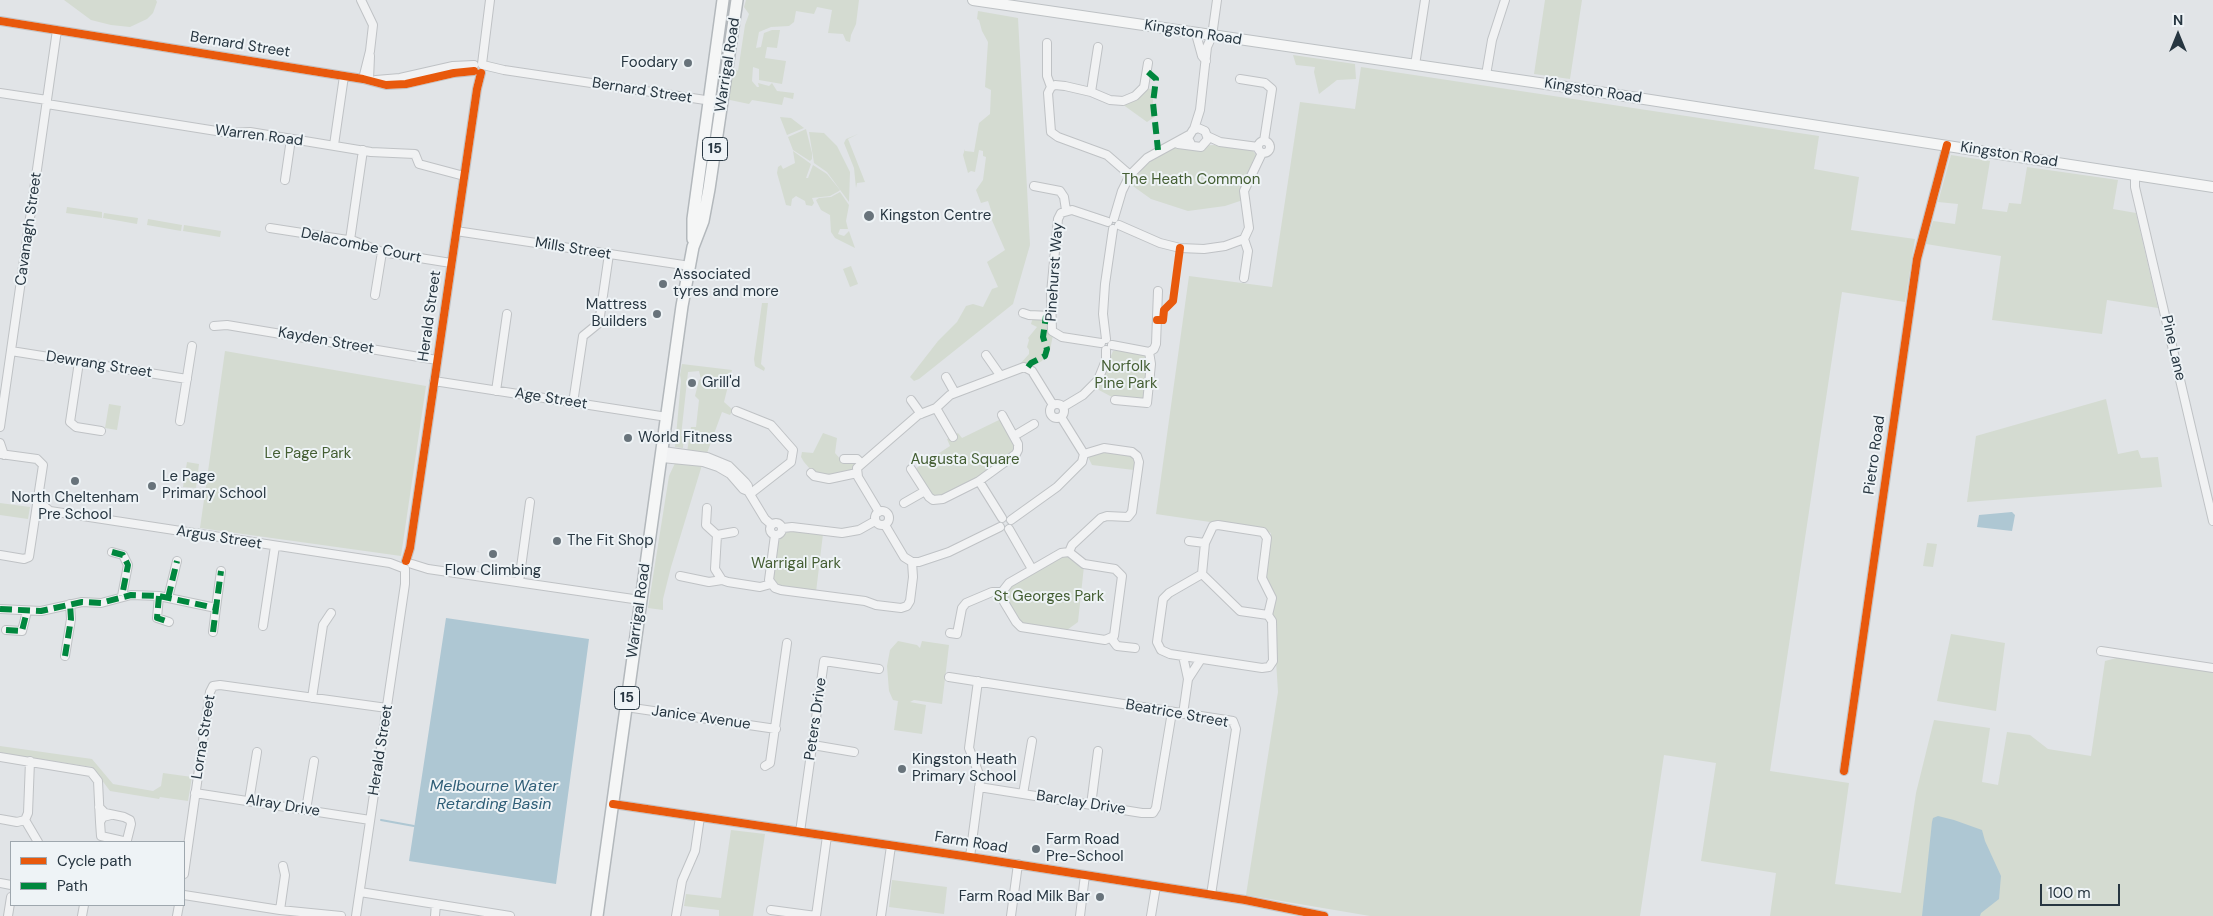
<!DOCTYPE html>
<html>
<head>
<meta charset="utf-8">
<style>
	body { margin:0 }
	#map { position:relative; width:2213px; height:916px; overflow:hidden; background:#e1e4e7; font-family:"DM Sans",sans-serif }
	canvas { display:block }
	.legend { position:absolute; left:10px; top:841px; width:175px; height:65px; box-sizing:border-box; background:#eef3f6; border:1px solid #9ea7ae; margin:0; padding:6px 9px; list-style:none; font-size:15px; color:#273641 }
	.legend li { display:flex; align-items:center; gap:10px; height:25px }
	.legend b { width:25px; border:1px solid #9ea7ae }
	.north { position:absolute; left:2153px; top:10px; width:50px; height:50px; -webkit-text-stroke:4px #eef3f6; paint-order:stroke; rotate:0deg; font-size:14px; font-weight:700; line-height:20px; text-align:center; color:#273641 }
	.north::after { content:''; display:block; margin:auto; width:18px; height:22px; background:#273641; clip-path:polygon(50% 0,100% 100%,50% 72%,0 100%) }
	.scale { position:absolute; left:2040px; top:884px; width:80px; height:22px; box-sizing:border-box; border:2px solid #273641; border-top:0; padding-left:6px; font-size:15px; line-height:18px; white-space:nowrap; color:#273641; -webkit-text-stroke:4px #eef3f6; paint-order:stroke }
</style>
</head>
<body>
<div id="map">
<canvas width="2213" height="916"></canvas>
<ul class="legend">
<li><b style="height:6px;background:#e8590c"></b>Cycle path</li>
<li><b style="height:6px;background:#00873e"></b>Path</li>
</ul>
<div class="north">N</div>
<div class="scale">100 m</div>
</div>
<script>
const g = document.querySelector('canvas').getContext('2d');
g.lineJoin = 'round';
function paint(path, color) {
  g.fillStyle = color;
  g.fill(path, 'evenodd');
}
function toPath(rows) {
  const path = new Path2D();
  for (const r of rows) {
    if (r.length === 3) {
      path.moveTo(r[0] + r[2], r[1]);
      path.arc(r[0], r[1], r[2], 0, 2 * Math.PI);
      continue;
    }
    path.moveTo(r[0], r[1]);
    for (let i = 2; i < r.length; i += 2) path.lineTo(r[i], r[i + 1]);
  }
  return path;
}
function trace(path, color, width, dash) {
  g.strokeStyle = color;
  g.lineWidth = width;
  g.lineCap = dash ? 'butt' : 'round';
  g.setLineDash(dash || []);
  g.stroke(path);
}
function label(font, color, halo, rows, align = 'center') {
  g.font = font + ' "DM Sans",sans-serif';
  g.lineWidth = 4;
  g.setLineDash([]);
  g.textBaseline = 'middle';
  g.strokeStyle = halo;
  g.fillStyle = color;
  for (const [text, x, y, turn = 0] of rows) {
    g.save();
    g.translate(x, y);
    g.rotate((+turn || 0) * Math.PI / 180);
    g.textAlign = isNaN(turn) ? turn : align;
    if (halo) g.strokeText(text, 0, 0);
    g.fillText(text, 0, 0);
    g.restore();
  }
}
const green = toPath([
	[64,0,156,0,157,2,153,13,147,19,130,27,111,25,91,20],
	[746,0,859,0,856,24,851,35,850,42,846,41,843,34,828,33,832,10,817,7,814,14,796,11,794,22,789,26,771,27,759,32,756,48,761,47,764,33,772,30,780,30,777,48,767,47,765,58,786,61,782,84,759,80,759,69,753,67,752,81,757,87,759,87,758,83,769,86,772,83,777,91,794,93,793,99,784,97,782,105,752,100,749,104,730,100,729,98,733,67,738,71,745,25,749,14,744,7],
	[1545,0,1582,0,1570,79,1534,74],
	[978,11,1018,18,1030,245,1013,304,919,379,914,381,910,377,938,341,957,322,966,306,973,304,983,307,992,289,998,287,987,262,1005,250,991,218,993,216,988,201,981,203,976,190,983,180,986,157,983,156,983,151,979,150,975,172,971,171,968,173,963,155,965,149,965,151,974,152,979,123,990,114,991,90,985,87,988,42,982,31,979,20,977,19],
	[1293,55,1355,64,1356,79,1337,80,1319,94,1314,72,1315,67,1296,65],
	[1361,67,1819,136,1814,169,1859,177,1851,230,1915,239,1905,302,1842,292,1770,771,1849,783,1835,884,1901,893,1916,793,1934,720,1990,728,1982,782,1998,785,2007,732,2030,735,2048,749,2091,756,2105,661,2120,657,2213,672,2213,916,1770,916,1776,873,1701,861,1716,763,1664,755,1640,916,1370,916,1246,895,1278,692,1273,614,1266,581,1271,533,1264,530,1156,514,1189,276,1272,287,1300,102,1355,109],
	[1147,88,1153,90,1153,103,1156,116,1147,122,1122,104,1139,98],
	[780,117,791,118,804,128,787,135],
	[806,129,812,153,812,159,810,161,793,150,788,137],
	[809,132,824,133,837,146,850,172,849,202,827,172,814,163],
	[858,134,848,139,865,182,857,183,856,188,854,168,844,143,846,139],
	[1214,145,1252,150,1257,156,1252,170,1242,182,1241,194,1243,200,1225,206,1188,211,1151,199,1130,184,1138,172,1160,153,1177,147],
	[793,151,811,164,806,178,808,178,813,165,827,174,840,190,839,191,830,196,812,198,814,203,812,206,806,205,805,201,796,196,792,199,791,206,786,205,777,173,778,167,781,165,783,169,795,163],
	[1951,155,1990,161,1982,209,2007,212,2009,203,2021,204,2027,167,2118,180,2113,209,2136,213,2158,308,2107,300,2102,334,1992,320,2001,256,1926,244,1933,221,1955,224,1958,204,1938,202],
	[840,192,849,205,846,221,848,229,840,229,838,234,844,236,849,231,855,248,835,238,831,232,830,215,821,210,816,200,819,198,831,197],
	[67,207,102,212,102,218,66,213],
	[104,213,138,218,137,224,103,218],
	[148,219,182,225,181,231,147,225],
	[184,225,221,231,220,237,183,231],
	[851,266,858,284,850,287,843,269],
	[762,303,768,303,761,364,765,368,764,371,755,366,754,359],
	[1033,317,1048,318,1049,331,1053,335,1050,350,1042,361,1031,367,1020,364,1029,354,1029,350,1027,347,1029,340,1028,338,1037,327,1031,324],
	[1122,350,1146,353,1148,356,1144,399,1112,397,1097,389,1113,351],
	[225,351,426,386,401,556,200,528],
	[682,364,732,370,724,402,733,410,730,415,722,412,706,456,687,452,691,427,696,427,699,400,695,396,699,380,701,379,699,371,688,372,681,436,684,437,683,448,675,447,681,381,680,375],
	[2106,399,2118,454,2138,450,2141,458,2158,457,2162,487,1967,502,1976,436],
	[109,404,121,406,117,430,105,428],
	[1001,419,1015,445,1015,452,969,482,938,498,930,496,915,469,950,446,947,439,958,433,962,438],
	[823,433,837,438,835,453,842,461,855,462,854,471,839,475,820,475,811,470,804,462,801,457,802,452,813,453],
	[1101,450,1132,455,1136,462,1134,470,1092,465,1088,457],
	[187,462,199,464,196,488,183,487],
	[675,463,702,465,671,567,663,599,663,610,648,608,669,476],
	[0,503,30,507,28,519,0,515],
	[791,530,823,534,816,592,781,587,772,582,777,544,782,536],
	[1927,543,1937,544,1933,567,1923,566],
	[1067,553,1084,566,1078,622,1067,630,1021,623,1008,605,1005,592,1006,587],
	[1951,634,2005,643,1996,711,1937,701],
	[898,641,917,645,920,648,922,641,949,645,942,704,914,700,910,702,926,705,922,734,894,730,898,701,903,702,893,700,889,691,887,666,890,650],
	[0,746,92,759,113,784,153,791,161,786,163,773,192,777,188,801,160,797,159,799,110,791,92,767,0,753],
	[731,830,765,834,753,916,719,916,719,910,684,906,686,894,721,898],
	[892,880,947,887,944,914,889,907]
]);
const water = toPath([
	[2012,512,2015,515,2012,531,1977,527,1979,515],
	[446,618,589,639,556,884,409,861],
	[1938,816,1954,820,1982,830,1985,841,2001,876,1999,899,1981,913,1980,916,1922,916,1932,822,1933,818]
]);
const stream = toPath([
	[381,820,414,826]
]);
const minor = toPath([
	[361,0,373,25,370,51,363,79],
	[0,21,363,79,386,85,406,84,454,73,474,71],
	[1196,34,1202,56,1206,61],
	[1047,43,1047,76,1051,87],
	[482,64,490,0],
	[483,65,504,70,712,101],
	[1415,65,1425,0],
	[1486,75,1492,40,1505,0],
	[1240,79,1265,83,1272,89,1264,141],
	[369,80,370,56],
	[376,80,400,78,453,66,474,65],
	[1091,92,1098,47],
	[0,93,47,100],
	[47,104,229,133,250,132,371,152,415,154,419,164,464,176],
	[1194,129,1200,110,1207,47,1212,36,1217,0],
	[1207,136,1220,142,1258,147],
	[1264,147,6],
	[1178,144,1201,147,1208,139,1205,131,1198,128,1193,130,1188,138,1191,144],
	[334,145,344,76],
	[1130,175,1107,155,1058,137,1051,132,1048,93,1051,87,1055,85,1065,86,1091,92,1110,100,1123,101,1135,96,1144,87,1148,63],
	[2135,175,2135,187,2213,521],
	[285,180,291,139],
	[1034,186,1060,191,1064,197,1066,210],
	[1114,218,1122,191,1130,175,1147,158,1189,135],
	[1119,225,1160,243,1180,248,1204,249,1225,246,1244,239,1249,228,1244,191,1262,153],
	[270,228,354,241,382,252,451,263],
	[456,231,690,266],
	[1244,239,1248,251,1244,278],
	[350,240,363,150],
	[375,295,382,252],
	[1023,313,1029,315,1051,316],
	[214,326,227,325,437,360],
	[1106,339,1103,314,1105,284,1113,229],
	[1101,343,1062,337,1052,331,1051,293,1058,219,1061,213,1072,210,1108,222],
	[1112,345,1149,352,1154,349,1156,344,1158,291],
	[11,351,187,379],
	[986,355,1000,375],
	[79,362,70,422,76,427,101,431],
	[946,377,955,393],
	[434,381,667,417],
	[496,391,507,314],
	[911,400,921,414],
	[1115,400,1147,403,1151,364,1149,352],
	[573,403,583,336,599,323,609,254],
	[1057,411,7],
	[1063,407,1083,395,1098,380,1106,360,1106,350],
	[936,408,953,437],
	[736,411,771,425,793,450,791,462,750,494],
	[180,421,192,346],
	[0,427,57,30],
	[1014,436,1034,424],
	[0,443,4,455],
	[663,451,707,457,729,466,745,482,748,486,748,491,765,519,772,525],
	[0,454,37,459,43,465,29,557,24,559,0,555],
	[662,458,703,462,718,467,730,474,743,489,748,491],
	[844,459,857,459,861,463],
	[911,469,929,497,933,500,943,499,979,481,1016,454,1018,450,1018,444,1002,415],
	[811,473,814,476,829,479,857,473],
	[979,481,1002,518],
	[38,501,50,511,390,563,403,568],
	[904,503,925,491],
	[707,508,706,525,717,535,715,569,722,580,728,582,760,587,771,584],
	[882,518,7],
	[879,512,858,477,857,468,918,415,936,408,950,395,1024,367,1032,371,1053,405],
	[1011,520,1057,487,1082,462,1084,454,1061,417],
	[776,529,6],
	[885,525,904,557,912,562,919,562,949,552,1000,527],
	[783,528,792,527,842,533,859,530,875,521],
	[1009,529,1032,569],
	[717,535,734,532],
	[775,535,769,580,775,588,781,590,865,601,876,605,901,608,907,606,910,601,913,577,912,562],
	[1189,541,1205,543],
	[112,552,123,555,128,565,122,596],
	[1069,552,1084,564,1115,569,1122,576,1114,636,1105,640,1021,627,1016,622,1004,602,1002,592,1009,583,1061,553,1069,552],
	[1069,552,1072,545,1101,518,1107,516,1128,517,1132,512,1139,462,1137,456,1132,452,1104,448,1084,454],
	[406,561,410,548,477,89,481,73],
	[412,564,428,569,640,600],
	[1202,574,1240,611,1268,615,1272,621,1273,661,1269,667,1262,668,1170,654,1161,650,1157,642,1163,599,1169,593,1202,574],
	[1202,574,1205,543,1213,526,1218,525,1263,532,1267,538,1262,578,1272,598,1268,615],
	[680,576,709,582,722,580],
	[519,582,530,502],
	[159,596,157,618,169,622],
	[168,598,177,561],
	[0,609,41,611,82,602,101,603,131,595,159,596,216,608,221,571],
	[263,626,275,546],
	[6,630,22,631,27,611],
	[213,632,216,608],
	[950,633,957,634,962,608,966,603,992,592,1002,592],
	[1111,638,1117,646,1135,648],
	[2101,651,2213,668],
	[65,656,71,619,70,604],
	[1183,656,1188,679],
	[949,677,1233,721,1236,729,1211,895],
	[312,698,323,625,331,613],
	[626,707,776,729],
	[1183,714,1188,679,1201,659],
	[813,745,854,752],
	[0,757,91,772,98,781,100,822],
	[30,761,28,813,25,820,38,842],
	[765,766,770,763,787,643],
	[1844,771,1917,259,1947,145],
	[979,787,1142,813,1153,813,1156,808,1172,712],
	[195,793,370,820],
	[1023,794,1032,741],
	[249,801,257,752],
	[613,804,970,857,1245,900,1324,916],
	[1091,805,1098,751],
	[99,807,105,813,124,817,130,820,131,824,127,840,123,841,101,836,100,822,103,817,111,815],
	[306,810,314,761],
	[0,819,17,822,25,820],
	[800,832,824,661,879,669],
	[970,857,980,781,979,774,969,748,978,681],
	[184,874,210,692,213,686,220,685,387,708],
	[0,883,11,885],
	[360,892,510,916],
	[184,895,280,910,341,916],
	[280,910,285,875,283,866],
	[771,910,816,916],
	[8,916,11,897],
	[82,916,84,905],
	[177,916,179,905],
	[356,916,405,584,405,569],
	[435,916,436,904],
	[676,916,682,881,695,851,700,817],
	[816,916,827,836],
	[881,916,891,846],
	[1011,916,1018,864],
	[1080,916,1085,875],
	[1151,916,1156,886]
]);
const major = toPath([
	[973,0,1573,88,2213,187]
]);
const highway = toPath([
	[693,239,693,219,723,0],
	[597,916,682,306,693,247,703,221,709,189,737,0]
]);
const quiet = toPath([
	[1148,72,1156,79,1153,103,1158,150],
	[1028,367,1031,363,1045,356,1047,349,1043,337,1046,316],
	[112,552,123,555,128,565,122,596],
	[159,596,157,618,169,622],
	[168,598,177,561],
	[0,609,41,611,82,602,101,603,131,595,159,596,216,608,221,571],
	[6,630,22,631,27,611],
	[213,632,216,608],
	[65,656,71,619,70,604]
]);
const cycleway = toPath([
	[0,21,363,79,386,85,406,84,454,73,474,71],
	[1157,320,1163,320,1164,310,1173,301,1180,248],
	[406,561,410,548,477,89,481,73],
	[1844,771,1917,259,1947,145],
	[613,804,970,857,1245,900,1324,916]
]);
const markers = [
	[688,63,5,"#68737b"],
	[869,216,6,"#68737b"],
	[663,284,5,"#68737b"],
	[657,314,5,"#68737b"],
	[692,383,5,"#68737b"],
	[628,438,5,"#68737b"],
	[75,481,5,"#68737b"],
	[152,486,5,"#68737b"],
	[557,541,5,"#68737b"],
	[493,554,5,"#68737b"],
	[902,769,5,"#68737b"],
	[1036,849,5,"#68737b"],
	[1100,897,5,"#68737b"]
];
const shields = [
	[715,149,25],
	[627,698,25]
];
const shieldNames = [
	["15",715,149],
	["15",627,698]
];
const streetNames = [
	["Kingston Road",1193,33,9],
	["Bernard Street",240,45,9],
	["Warrigal Road",728,65,-81],
	["Bernard Street",642,91,9],
	["Kingston Road",1593,91,9],
	["Warren Road",259,136,7],
	["Kingston Road",2009,155,9],
	["Cavanagh Street",29,229,-82],
	["Delacombe Court",361,246,12],
	["Mills Street",573,249,9],
	["Pinehurst Way",1055,272,-86],
	["Herald Street",430,316,-82],
	["Kayden Street",326,341,10],
	["Pine Lane",2173,348,77],
	["Dewrang Street",99,365,9],
	["Age Street",551,399,9],
	["Pietro Road",1875,455,-82],
	["Argus Street",219,538,9],
	["Warrigal Road",639,611,-82],
	["Beatrice Street",1177,714,10],
	["Janice Avenue",701,718,8],
	["Peters Drive",816,719,-82],
	["Lorna Street",204,737,-81],
	["Herald Street",381,750,-81],
	["Barclay Drive",1081,803,9],
	["Alray Drive",283,806,9],
	["Farm Road",971,843,9]
];
const poiNames = [
	["Foodary",678,63,"right"],
	["Kingston Centre",880,216],
	["Associated",673,275],
	["tyres and more",673,292],
	["Mattress",647,305,"right"],
	["Builders",647,322,"right"],
	["Grill'd",702,383],
	["World Fitness",638,438],
	["Le Page",162,477],
	["Primary School",162,494],
	["North Cheltenham",75,498,"center"],
	["Pre School",75,515,"center"],
	["The Fit Shop",567,541],
	["Flow Climbing",493,571,"center"],
	["Kingston Heath",912,760],
	["Primary School",912,777],
	["Farm Road",1046,840],
	["Pre-School",1046,857],
	["Farm Road Milk Bar",1090,897,"right"]
];
const parkNames = [
	["The Heath Common",1191,180],
	["Norfolk",1126,367],
	["Pine Park",1126,384],
	["Le Page Park",308,454],
	["Augusta Square",965,460],
	["Warrigal Park",796,564],
	["St Georges Park",1049,597]
];
const waterNames = [
	["Melbourne Water",494,787],
	["Retarding Basin",494,805]
];
paint(green, '#d4dbd1');
paint(water, '#aec7d3');
trace(stream, '#aec7d3', 2);
trace(minor, '#bfc2c5', 10);
trace(major, '#bdc1c4', 12);
trace(highway, '#b3b8bc', 14);
trace(minor, '#f1f2f3', 8);
trace(major, '#f5f6f6', 10);
trace(highway, '#f5f6f6', 11);
trace(quiet, '#00873e', 6, [12, 6]);
trace(cycleway, '#e8590c', 8);
for (const [x, y, r, color] of markers) {
  const dot = new Path2D();
  dot.arc(x, y, r, 0, 2 * Math.PI);
  g.fillStyle = color;
  g.fill(dot);
  trace(dot, '#eef3f6', 2);
}
for (const [x, y, w] of shields) {
  const box = new Path2D();
  box.roundRect(x - w / 2, y - 11.5, w, 23, 4);
  g.fillStyle = '#eef3f6';
  g.fill(box);
  trace(box, '#273641', 1);
}
label('bold 14px', '#273641', null, shieldNames);
label('15px', '#273641', '#eef3f6', streetNames);
label('15px', '#273641', '#eef3f6', poiNames, 'left');
label('15px', '#445e33', '#eef3f6', parkNames);
label('italic 16px', '#2f5e77', '#eef3f6', waterNames);
</script>
</body>
</html>
